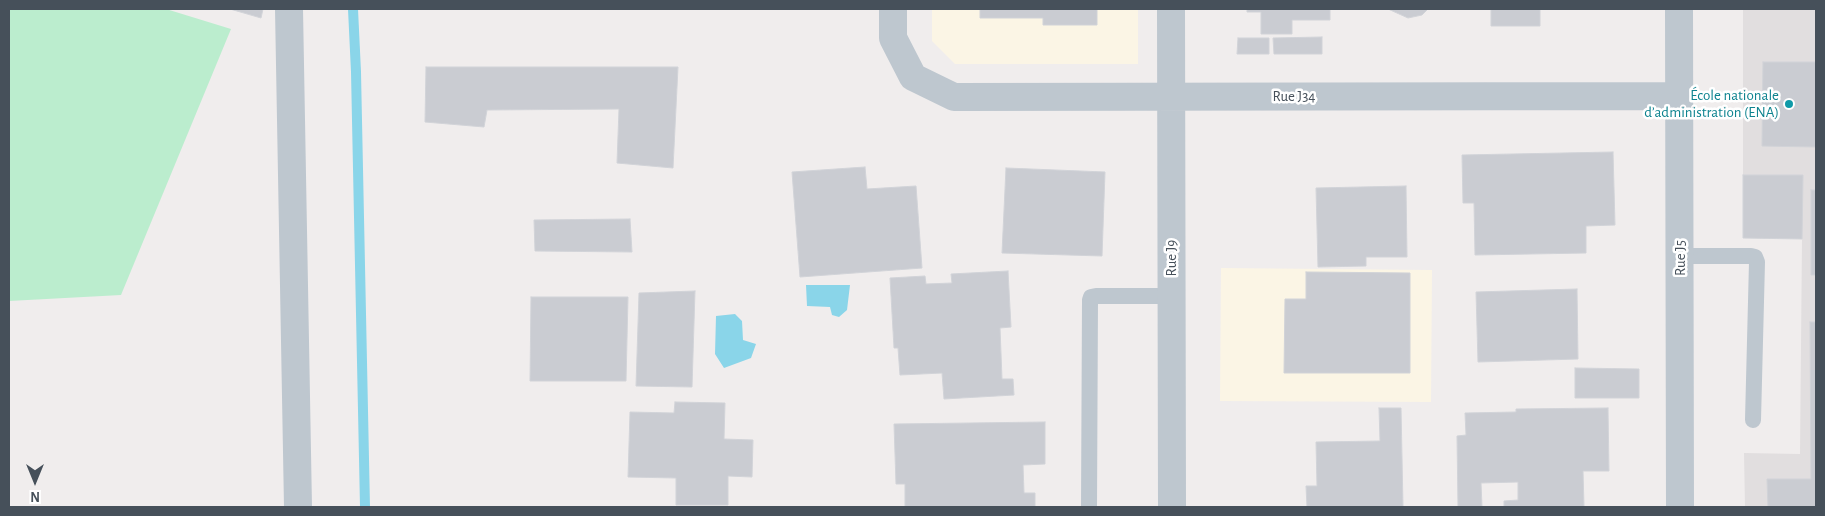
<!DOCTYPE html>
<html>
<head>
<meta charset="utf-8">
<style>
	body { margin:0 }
	#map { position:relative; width:1825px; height:516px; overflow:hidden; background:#f0eded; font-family:"Alegreya Sans",sans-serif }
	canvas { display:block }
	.frame { position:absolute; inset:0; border:10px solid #46505a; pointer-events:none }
	.north { position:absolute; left:10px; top:456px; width:50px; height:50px; -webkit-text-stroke:4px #fff; paint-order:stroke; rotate:180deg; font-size:14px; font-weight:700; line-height:20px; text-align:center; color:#46505a }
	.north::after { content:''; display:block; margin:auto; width:18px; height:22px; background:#46505a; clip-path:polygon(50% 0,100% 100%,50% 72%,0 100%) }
</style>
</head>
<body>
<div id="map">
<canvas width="1825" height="516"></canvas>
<div class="frame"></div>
<div class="north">N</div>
</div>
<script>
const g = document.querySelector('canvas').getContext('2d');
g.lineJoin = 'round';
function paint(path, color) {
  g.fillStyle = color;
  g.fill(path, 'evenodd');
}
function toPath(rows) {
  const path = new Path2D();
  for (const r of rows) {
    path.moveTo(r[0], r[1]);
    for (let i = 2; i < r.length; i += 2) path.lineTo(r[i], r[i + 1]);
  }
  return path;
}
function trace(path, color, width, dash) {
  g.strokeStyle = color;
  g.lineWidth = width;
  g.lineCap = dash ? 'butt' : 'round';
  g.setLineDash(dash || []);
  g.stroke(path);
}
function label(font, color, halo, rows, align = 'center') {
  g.font = font + ' "Alegreya Sans",sans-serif';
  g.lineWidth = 5;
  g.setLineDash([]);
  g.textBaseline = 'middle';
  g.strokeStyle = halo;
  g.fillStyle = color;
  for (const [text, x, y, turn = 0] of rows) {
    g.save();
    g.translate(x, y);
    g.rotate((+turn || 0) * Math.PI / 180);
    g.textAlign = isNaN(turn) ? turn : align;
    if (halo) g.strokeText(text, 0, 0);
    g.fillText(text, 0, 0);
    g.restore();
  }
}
const commercial = toPath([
	[932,9,1138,9,1138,64,955,64,932,41],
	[1221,268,1432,270,1431,402,1220,401]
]);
const education = toPath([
	[1743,9,1816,9,1816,507,1745,507,1744,453,1800,454,1802,239,1743,238]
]);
const green = toPath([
	[9,9,166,9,231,29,121,295,9,301]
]);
const water = toPath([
	[806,285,850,285,847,310,839,317,832,315,830,307,807,306],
	[735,314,742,321,743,340,756,344,751,358,724,368,715,354,716,316]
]);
const stream = toPath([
	[353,9,356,72,365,507]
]);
const building = toPath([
	[230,9,263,9,261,18,230,9],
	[980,9,1097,9,1097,25,1043,25,1043,18,980,18,980,9],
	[1247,9,1330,9,1330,20,1292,20,1292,34,1261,34,1261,12,1247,12,1247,9],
	[1388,9,1428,9,1422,15,1408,18,1388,9],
	[1491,9,1540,9,1540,26,1491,26,1491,9],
	[1322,37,1322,54,1274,54,1273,38,1322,37],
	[1238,38,1269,38,1269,54,1237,54,1238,38],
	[1763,62,1816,62,1816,147,1762,146,1763,62],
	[426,67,678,67,673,168,617,163,619,109,487,110,484,127,425,122,426,67],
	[1613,152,1615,225,1586,226,1586,253,1475,255,1474,203,1463,203,1462,155,1613,152],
	[865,167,867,189,916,186,922,268,800,277,792,172,865,167],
	[1006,168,1105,172,1102,256,1002,253,1006,168],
	[1743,175,1803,175,1802,239,1743,238,1743,175],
	[1406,186,1407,257,1366,257,1366,266,1318,267,1316,188,1406,186],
	[1811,190,1816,190,1816,275,1811,275,1811,190],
	[630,219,632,252,535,251,534,220,630,219],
	[1008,271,1011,327,1000,328,1002,379,1013,379,1014,395,944,399,942,373,900,375,898,348,894,348,890,278,925,276,926,284,952,283,951,274,1008,271],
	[1306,272,1410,273,1410,373,1284,373,1285,299,1306,299,1306,272],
	[1577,289,1578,359,1478,362,1476,292,1577,289],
	[695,291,692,387,636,386,639,293,695,291],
	[531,297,628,297,626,381,530,381,531,297],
	[1810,322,1816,322,1816,507,1768,507,1767,479,1811,479,1810,322],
	[1575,368,1639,369,1639,398,1575,398,1575,368],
	[675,402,725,403,724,439,753,440,752,477,728,476,728,505,676,505,676,478,628,477,630,412,674,413,675,402],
	[1379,408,1401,408,1403,507,1307,507,1306,486,1317,486,1316,442,1380,441,1379,408],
	[1608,408,1609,471,1583,471,1584,507,1504,507,1504,501,1518,500,1518,482,1481,483,1482,507,1458,507,1457,436,1466,435,1465,413,1516,412,1516,409,1608,408],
	[1045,422,1045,464,1023,465,1024,493,1035,493,1035,507,905,507,905,484,896,484,894,424,1045,422]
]);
const service = toPath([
	[1680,256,1751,256,1755,257,1757,262,1753,420],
	[1089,507,1090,300,1091,297,1096,296,1171,296]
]);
const minor = toPath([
	[289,9,298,507],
	[893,9,893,38,913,77,954,97,1680,96],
	[1171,9,1172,507],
	[1679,9,1680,507]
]);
const markers = [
	[1789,104,5,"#0f9aa8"]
];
const cultureNames = [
	["École nationale",1779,95],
	["d’administration (ENA)",1779,112]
];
const streetNames = [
	["Rue J34",1294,96],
	["Rue J9",1171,258,-90],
	["Rue J5",1680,258,-90]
];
paint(commercial, '#fbf5e5');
paint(education, '#e1dedf');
paint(green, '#bbedce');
paint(water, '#8ad5e9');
trace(stream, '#8ad5e9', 10);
paint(building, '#caccd2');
trace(building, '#d1d3d8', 1);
trace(service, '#bec7cf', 16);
trace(minor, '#bec7cf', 28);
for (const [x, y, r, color] of markers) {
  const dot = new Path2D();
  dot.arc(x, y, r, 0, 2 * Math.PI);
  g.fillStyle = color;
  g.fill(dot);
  trace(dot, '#fff', 2);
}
label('15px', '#0d838f', '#fff', cultureNames, 'right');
label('15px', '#46505a', '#fff', streetNames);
</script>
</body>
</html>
